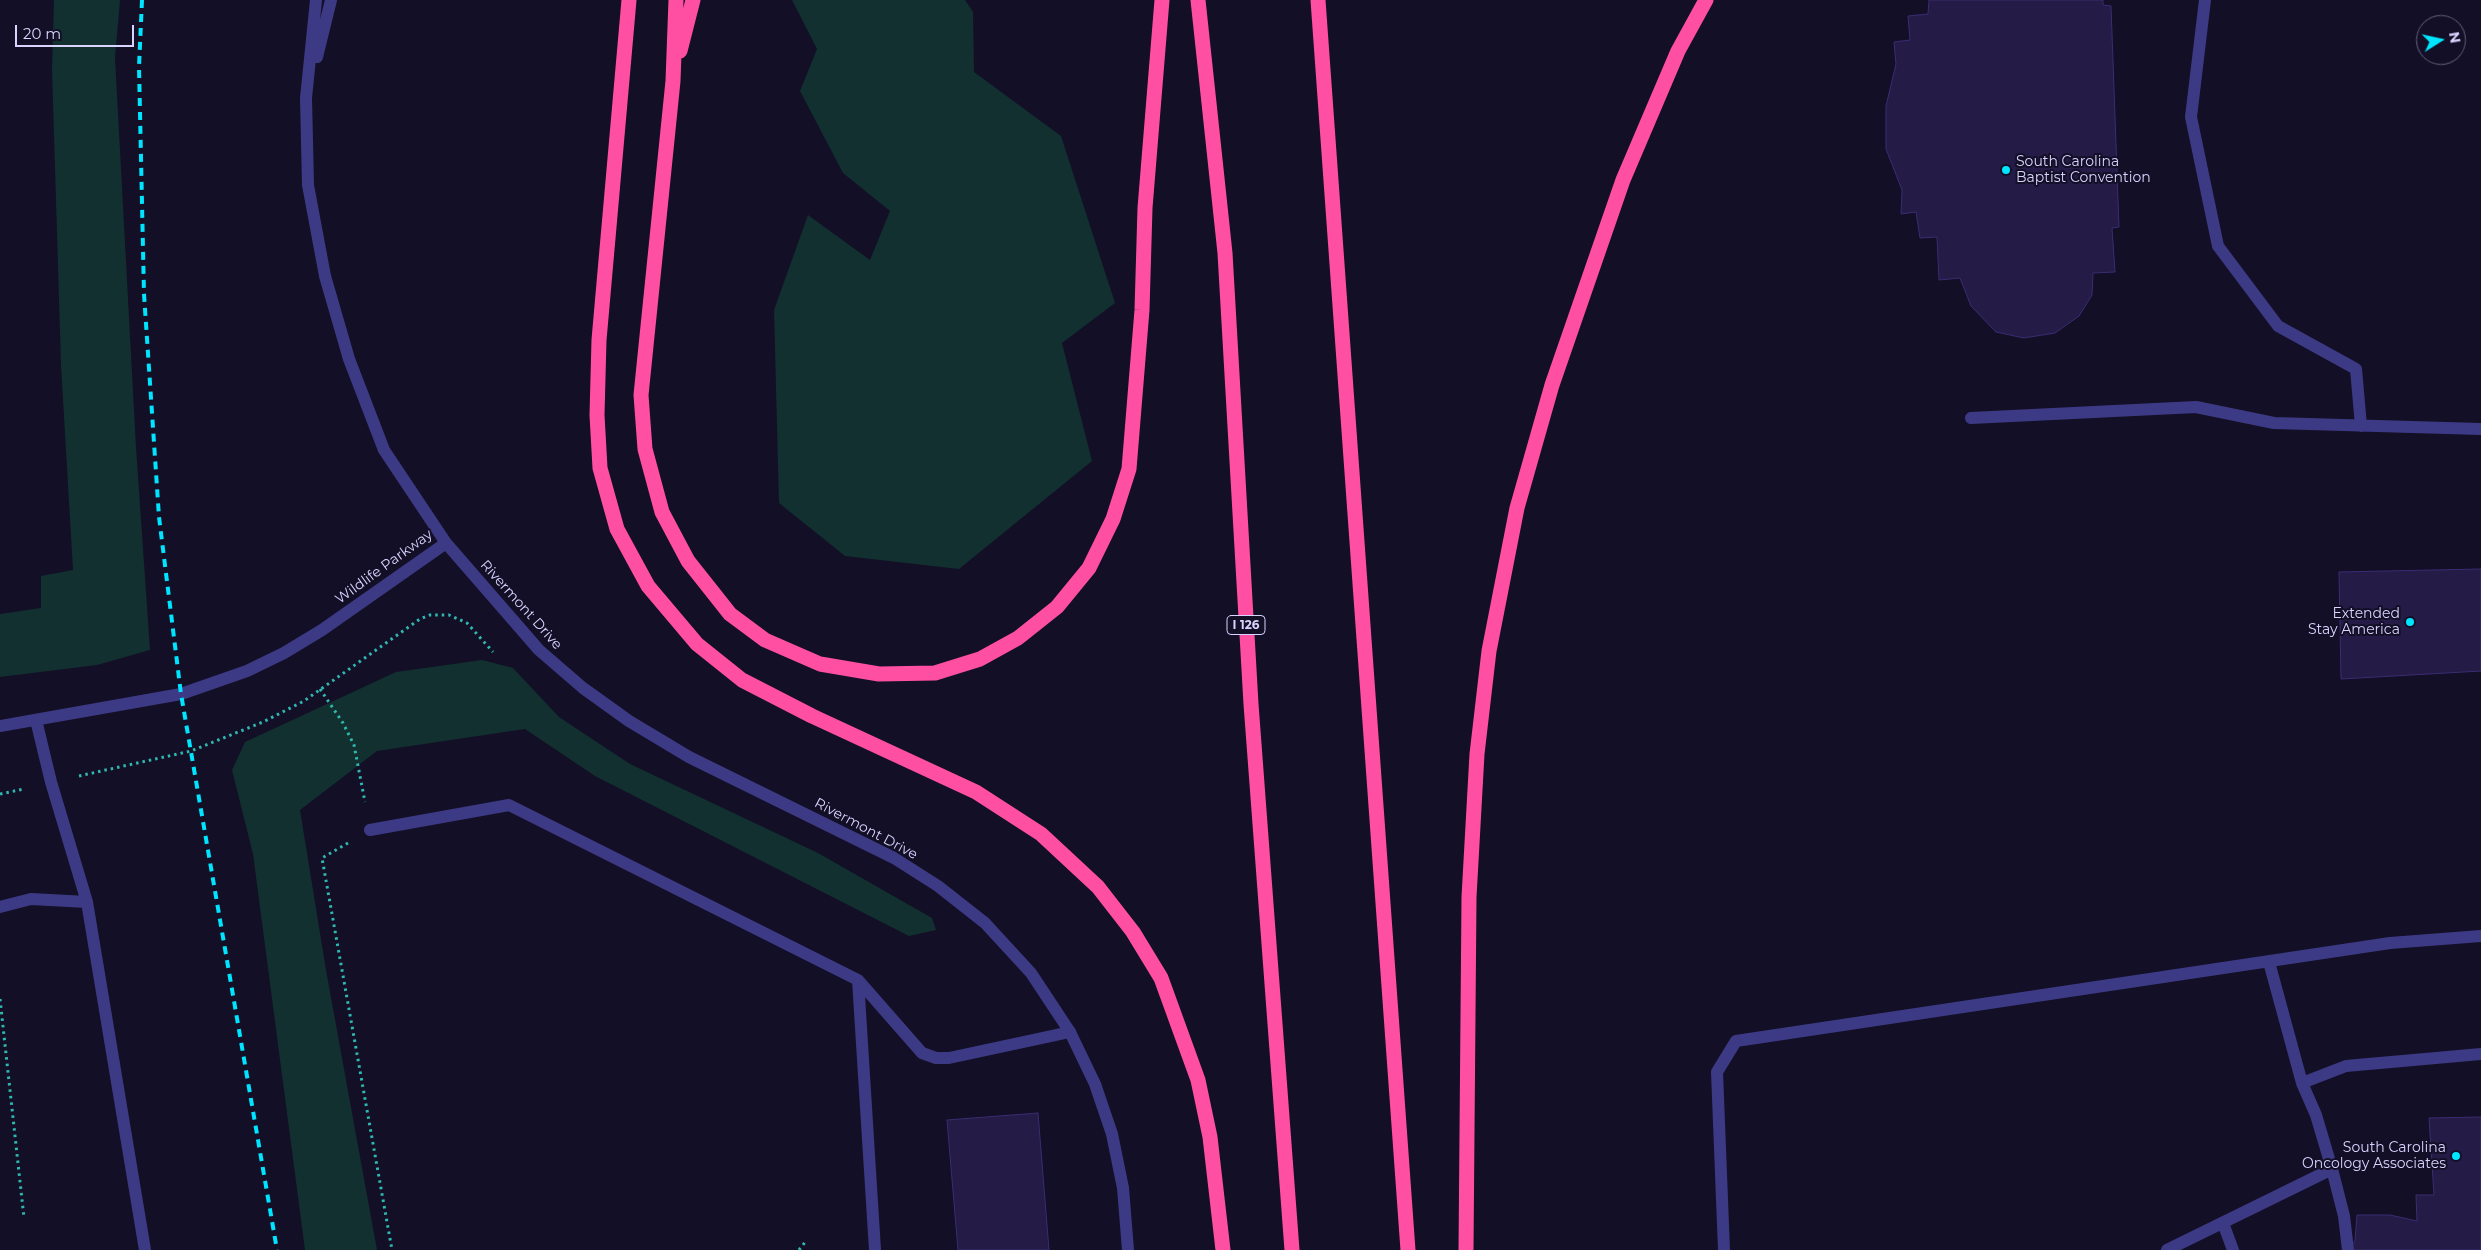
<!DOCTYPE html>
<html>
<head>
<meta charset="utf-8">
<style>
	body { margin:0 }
	#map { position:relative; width:2481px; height:1250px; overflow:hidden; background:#130f26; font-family:Montserrat,sans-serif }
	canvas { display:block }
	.north { position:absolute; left:2416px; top:15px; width:50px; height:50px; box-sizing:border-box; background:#130f26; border:1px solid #625e7d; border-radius:50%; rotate:80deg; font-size:14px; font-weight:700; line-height:20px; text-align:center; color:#d9d4ff }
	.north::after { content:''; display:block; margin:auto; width:18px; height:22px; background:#00e5ff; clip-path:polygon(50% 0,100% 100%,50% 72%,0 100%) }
	.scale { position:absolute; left:15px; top:25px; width:119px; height:22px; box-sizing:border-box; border:2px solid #d9d4ff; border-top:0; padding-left:6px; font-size:15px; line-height:18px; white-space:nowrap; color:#d9d4ff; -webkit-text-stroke:4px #130f26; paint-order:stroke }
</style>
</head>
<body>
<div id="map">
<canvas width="2481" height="1250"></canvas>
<div class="north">N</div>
<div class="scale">20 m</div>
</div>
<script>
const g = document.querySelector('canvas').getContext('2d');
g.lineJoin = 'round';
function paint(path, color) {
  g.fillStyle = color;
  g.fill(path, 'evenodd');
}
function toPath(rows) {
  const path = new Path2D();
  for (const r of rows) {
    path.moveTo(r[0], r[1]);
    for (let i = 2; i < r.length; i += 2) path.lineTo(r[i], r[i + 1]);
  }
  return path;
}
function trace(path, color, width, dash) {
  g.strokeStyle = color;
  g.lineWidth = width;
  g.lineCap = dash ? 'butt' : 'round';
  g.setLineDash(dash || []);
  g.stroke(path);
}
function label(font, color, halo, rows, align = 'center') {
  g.font = font + ' Montserrat,sans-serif';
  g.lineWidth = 4;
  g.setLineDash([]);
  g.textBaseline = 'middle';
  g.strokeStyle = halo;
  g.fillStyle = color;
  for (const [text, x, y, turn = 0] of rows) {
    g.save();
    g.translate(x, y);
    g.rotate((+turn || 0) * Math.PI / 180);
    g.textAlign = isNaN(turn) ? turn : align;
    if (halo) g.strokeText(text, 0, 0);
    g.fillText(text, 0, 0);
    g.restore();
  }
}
const green = toPath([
	[54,0,120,0,115,58,136,447,150,650,97,665,0,677,0,614,41,608,41,576,73,570,61,365,52,69],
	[792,0,965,0,973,12,974,72,1061,136,1115,303,1062,343,1092,461,959,569,845,556,779,503,774,310,808,215,870,260,890,211,843,173,800,91,817,49],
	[482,660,513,668,559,717,630,764,818,853,932,918,936,930,909,936,595,776,525,729,377,751,300,810,326,970,377,1250,305,1250,253,854,232,770,245,742,396,672]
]);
const building = toPath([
	[1929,0,2103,0,2103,5,2111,6,2119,227,2112,228,2115,272,2093,273,2092,295,2079,316,2055,333,2024,338,1996,332,1971,306,1960,278,1939,280,1937,237,1920,238,1916,212,1901,214,1902,190,1886,149,1886,106,1896,64,1894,42,1910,40,1908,16,1928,14,1929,0],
	[2481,569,2481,671,2341,679,2339,572,2481,569],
	[1038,1113,1049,1250,958,1250,947,1120,1038,1113],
	[2481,1117,2481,1250,2348,1250,2355,1241,2357,1215,2390,1215,2417,1221,2416,1195,2434,1195,2429,1118,2481,1117]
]);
const path = toPath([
	[320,689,343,723,354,745,365,802],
	[79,776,191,751,263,722,304,701,420,619,430,615,449,615,467,623,493,652],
	[0,794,24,789],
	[348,843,322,858,392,1250],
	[0,999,24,1218],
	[799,1250,806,1241]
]);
const service = toPath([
	[2205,0,2191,117,2218,246,2278,326,2356,369,2361,426],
	[1971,418,2196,407,2274,423,2481,429],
	[36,720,51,782,87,902,145,1250],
	[370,830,509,805,858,980,922,1053,936,1058,949,1058,1070,1032],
	[0,907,31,899,87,902],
	[2269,962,2302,1083],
	[858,980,875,1250],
	[2332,1169,2344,1216,2348,1250],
	[2223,1223,2233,1250],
	[1724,1250,1717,1072,1736,1041,2390,943,2481,936],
	[2167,1250,2332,1169,2316,1115,2302,1083,2346,1066,2481,1054]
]);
const minor = toPath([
	[317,57,331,0],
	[446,543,539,650,583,688,629,721,689,757,894,858,938,886,985,923,1031,973,1070,1032,1095,1084,1112,1134,1123,1188,1128,1250],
	[0,726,181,694,247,671,284,653,322,630,446,543,384,450,349,359,325,276,308,185,306,98,316,0]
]);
const motorway = toPath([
	[629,0,599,340,597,415,600,468,617,529,648,586,697,644,742,680,812,716,976,792,1041,834,1098,887,1133,932,1161,978,1198,1080,1210,1137,1223,1250],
	[676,0,673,81,641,395,645,449,662,512,688,561,730,614,765,640,820,664,879,674,935,673,980,659,1018,638,1057,607,1089,568,1113,519,1129,469,1142,310,1145,208,1162,0],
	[1198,0,1225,253,1251,704,1292,1250],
	[1318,0,1408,1250],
	[680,51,693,0],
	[1466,1250,1469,897,1477,754,1489,651,1517,508,1552,385,1623,180,1678,51,1706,0]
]);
const rail = toPath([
	[142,0,139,67,144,294,159,517,181,694,277,1250]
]);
const markers = [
	[2006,170,5,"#00e5ff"],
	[2410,622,5,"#00e5ff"],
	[2456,1156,5,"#00e5ff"]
];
const shields = [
	[1246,625,38]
];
const shieldNames = [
	["I 126",1246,625]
];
const poiNames = [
	["South Carolina",2016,162,"left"],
	["Baptist Convention",2016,178,"left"],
	["Extended",2400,614],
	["Stay America",2400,630],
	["South Carolina",2446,1148],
	["Oncology Associates",2446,1164]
];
const streetNames = [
	["Wildlife Parkway",384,567,-36],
	["Rivermont Drive",521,605,48],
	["Rivermont Drive",866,829,28]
];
paint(green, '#12302f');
paint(building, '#241b47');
trace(building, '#3b2d73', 1);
trace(path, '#2fb8b0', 3, [2.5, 4]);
trace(service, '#3d3a85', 12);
trace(minor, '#3d3a85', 12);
trace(motorway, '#ff4fa3', 15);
trace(rail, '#00e5ff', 4, [8, 6]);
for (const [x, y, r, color] of markers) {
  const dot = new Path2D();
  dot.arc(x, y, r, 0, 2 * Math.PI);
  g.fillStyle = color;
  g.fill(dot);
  trace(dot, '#130f26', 2);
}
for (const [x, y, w] of shields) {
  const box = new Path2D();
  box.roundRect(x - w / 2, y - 9.5, w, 19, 4);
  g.fillStyle = '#130f26';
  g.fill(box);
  trace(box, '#d9d4ff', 1);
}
label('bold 12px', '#d9d4ff', null, shieldNames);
label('14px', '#d9d4ff', '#130f26', poiNames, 'right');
label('14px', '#d9d4ff', '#130f26', streetNames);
</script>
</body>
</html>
